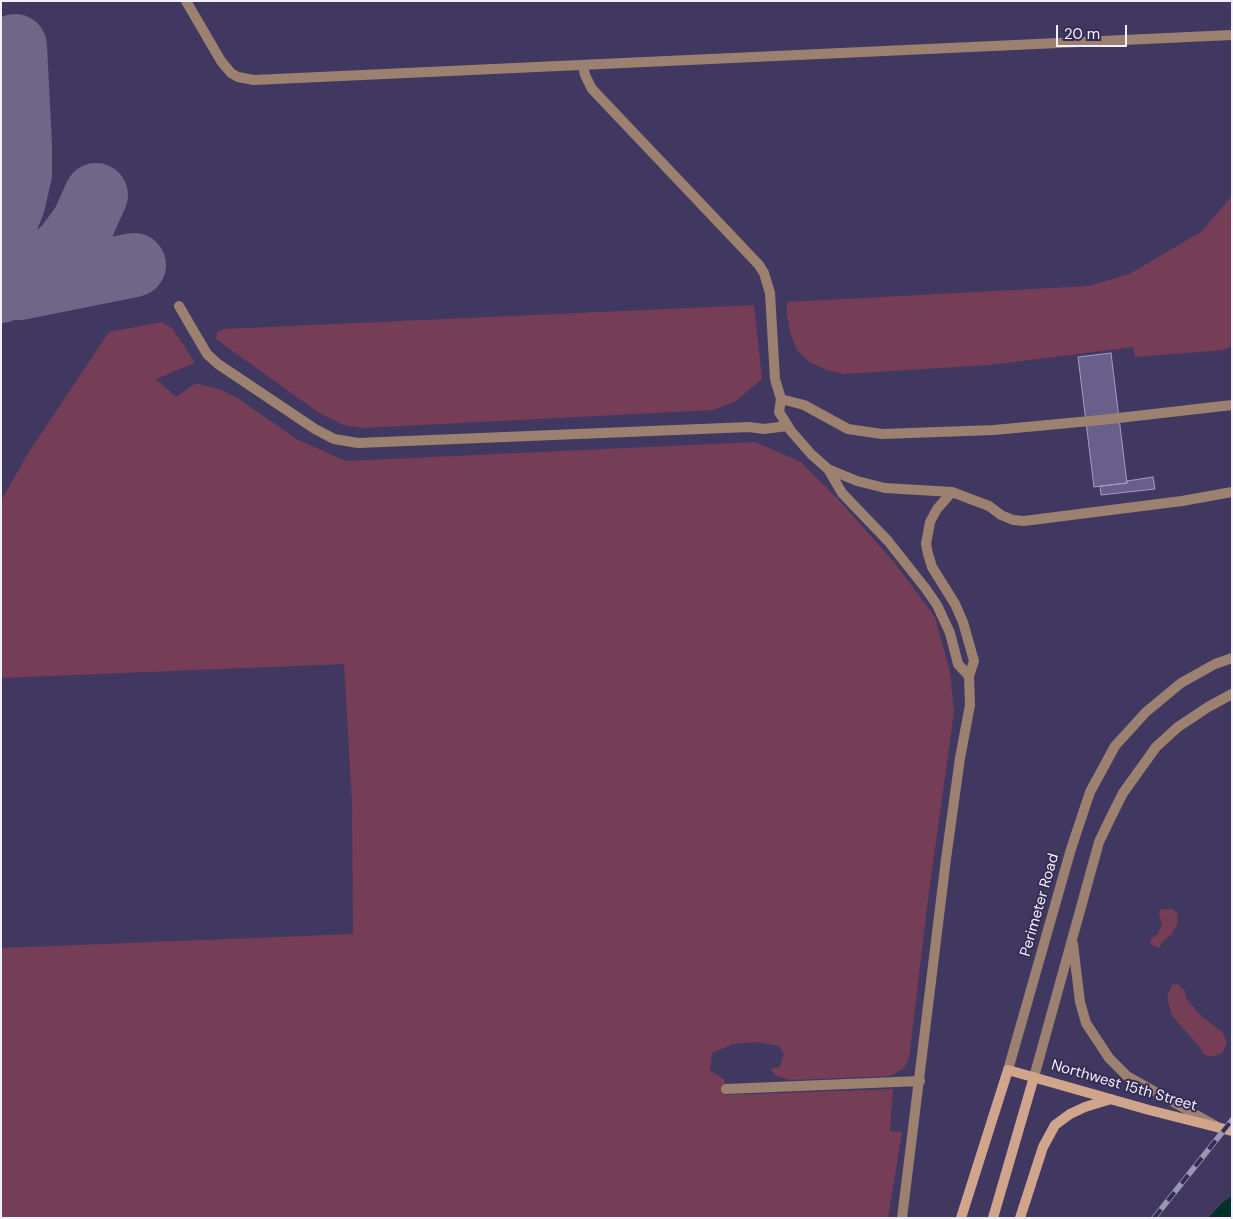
<!DOCTYPE html>
<html>
<head>
<meta charset="utf-8">
<style>
	body { margin:0 }
	#map { position:relative; width:1233px; height:1219px; overflow:hidden; background:#403860; font-family:"DM Sans",sans-serif }
	canvas { display:block }
	.frame { position:absolute; inset:0; border:2px solid #f2f0ff; pointer-events:none }
	.scale { position:absolute; left:1056px; top:25px; width:71px; height:22px; box-sizing:border-box; border:2px solid #f2f0ff; border-top:0; padding-left:6px; font-size:15px; line-height:18px; white-space:nowrap; color:#f2f0ff; -webkit-text-stroke:4px #362d54; paint-order:stroke }
</style>
</head>
<body>
<div id="map">
<canvas width="1233" height="1219"></canvas>
<div class="frame"></div>
<div class="scale">20 m</div>
</div>
<script>
const g = document.querySelector('canvas').getContext('2d');
g.lineJoin = 'round';
function paint(path, color) {
  g.fillStyle = color;
  g.fill(path, 'evenodd');
}
function toPath(rows) {
  const path = new Path2D();
  for (const r of rows) {
    path.moveTo(r[0], r[1]);
    for (let i = 2; i < r.length; i += 2) path.lineTo(r[i], r[i + 1]);
  }
  return path;
}
function trace(path, color, width, dash) {
  g.strokeStyle = color;
  g.lineWidth = width;
  g.lineCap = dash ? 'butt' : 'round';
  g.setLineDash(dash || []);
  g.stroke(path);
}
function label(font, color, halo, rows, align = 'center') {
  g.font = font + ' "DM Sans",sans-serif';
  g.lineWidth = 4;
  g.setLineDash([]);
  g.textBaseline = 'middle';
  g.strokeStyle = halo;
  g.fillStyle = color;
  for (const [text, x, y, turn = 0] of rows) {
    g.save();
    g.translate(x, y);
    g.rotate((+turn || 0) * Math.PI / 180);
    g.textAlign = isNaN(turn) ? turn : align;
    if (halo) g.strokeText(text, 0, 0);
    g.fillText(text, 0, 0);
    g.restore();
  }
}
const green = toPath([
	[1232,196,1232,346,1224,350,1135,357,1133,347,990,365,843,374,827,370,809,362,797,350,790,332,787,314,787,302,1089,286,1129,274,1201,232],
	[754,305,762,379,736,401,714,410,362,428,344,425,318,412,216,339,217,332,224,329],
	[162,322,173,329,195,363,156,379,176,397,196,383,221,390,236,397,298,440,346,461,755,442,801,462,837,498,893,561,935,617,950,672,954,712,928,899,909,1059,904,1068,890,1076,792,1080,776,1076,770,1068,779,1068,784,1054,779,1046,756,1042,733,1044,712,1053,710,1070,724,1079,726,1095,893,1089,890,1131,902,1132,888,1218,1,1218,1,948,353,934,352,802,344,664,1,678,1,501,27,455,109,332],
	[1161,909,1172,909,1177,913,1178,923,1171,935,1164,940,1159,948,1150,944,1151,939,1158,934,1162,924,1159,913],
	[1178,984,1184,990,1187,999,1199,1014,1223,1033,1227,1043,1222,1053,1213,1056,1208,1056,1203,1053,1199,1046,1172,1016,1167,996,1172,985]
]);
const water = toPath([
	[1232,1196,1232,1218,1208,1218,1223,1202]
]);
const taxiway = toPath([
	[1,233,13,204,20,174,20,145,15,46],
	[19,288,134,265],
	[1,291,29,278,43,268,66,247,83,224,96,195]
]);
const building = toPath([
	[1111,353,1127,483,1094,487,1078,357,1111,353],
	[1153,477,1155,489,1101,495,1100,486,1127,483,1127,481,1153,477]
]);
const lane = toPath([
	[186,1,221,61,231,73,238,77,254,80,1232,35],
	[583,65,585,75,592,89,759,265,764,273,770,293,775,379,781,399,779,412,791,431,811,454,828,469,842,493,888,541,926,589,937,605,950,633,958,664,969,676],
	[179,306,207,354,218,364,315,429,334,439,358,443,749,427,764,429,787,426],
	[781,399,804,405,848,429,882,434,994,430,1101,420,1232,405],
	[828,469,857,481,885,488,952,492,989,506,1001,515,1013,520,1024,521,1182,501,1232,492],
	[726,1089,920,1081],
	[902,1218,946,859,960,758,970,705,969,676,974,661,963,622,955,604,932,567,928,554,926,544,930,522,937,509,952,492]
]);
const street = toPath([
	[1073,944,1080,1002,1086,1023,1109,1058,1127,1076,1216,1126],
	[1008,1070,1071,849,1090,792,1115,746,1146,712,1181,683,1215,664,1232,658],
	[1034,1077,1099,842,1111,817,1123,793,1156,747,1178,727,1208,707,1232,694]
]);
const secondary = toPath([
	[961,1218,1008,1070,1149,1110,1232,1131],
	[993,1218,1034,1077],
	[1020,1218,1043,1147,1055,1125,1070,1114,1085,1107,1111,1099]
]);
const rail = toPath([
	[1154,1218,1232,1120]
]);
const streetNames = [
	["Perimeter Road",1040,905,-74],
	["Northwest 15th Street",1124,1086,16]
];
paint(green, '#763d57');
paint(water, '#003227');
trace(taxiway, '#6e6788', 64);
paint(building, '#68608b');
trace(building, '#a49ccb', 1);
trace(lane, '#9c8170', 10);
trace(street, '#9c8170', 10);
trace(secondary, '#d0a58b', 10);
trace(rail, '#9b96b1', 5.5);
trace(rail, '#362d54', 4, [11]);
label('15px', '#f2f0ff', '#362d54', streetNames);
</script>
</body>
</html>
